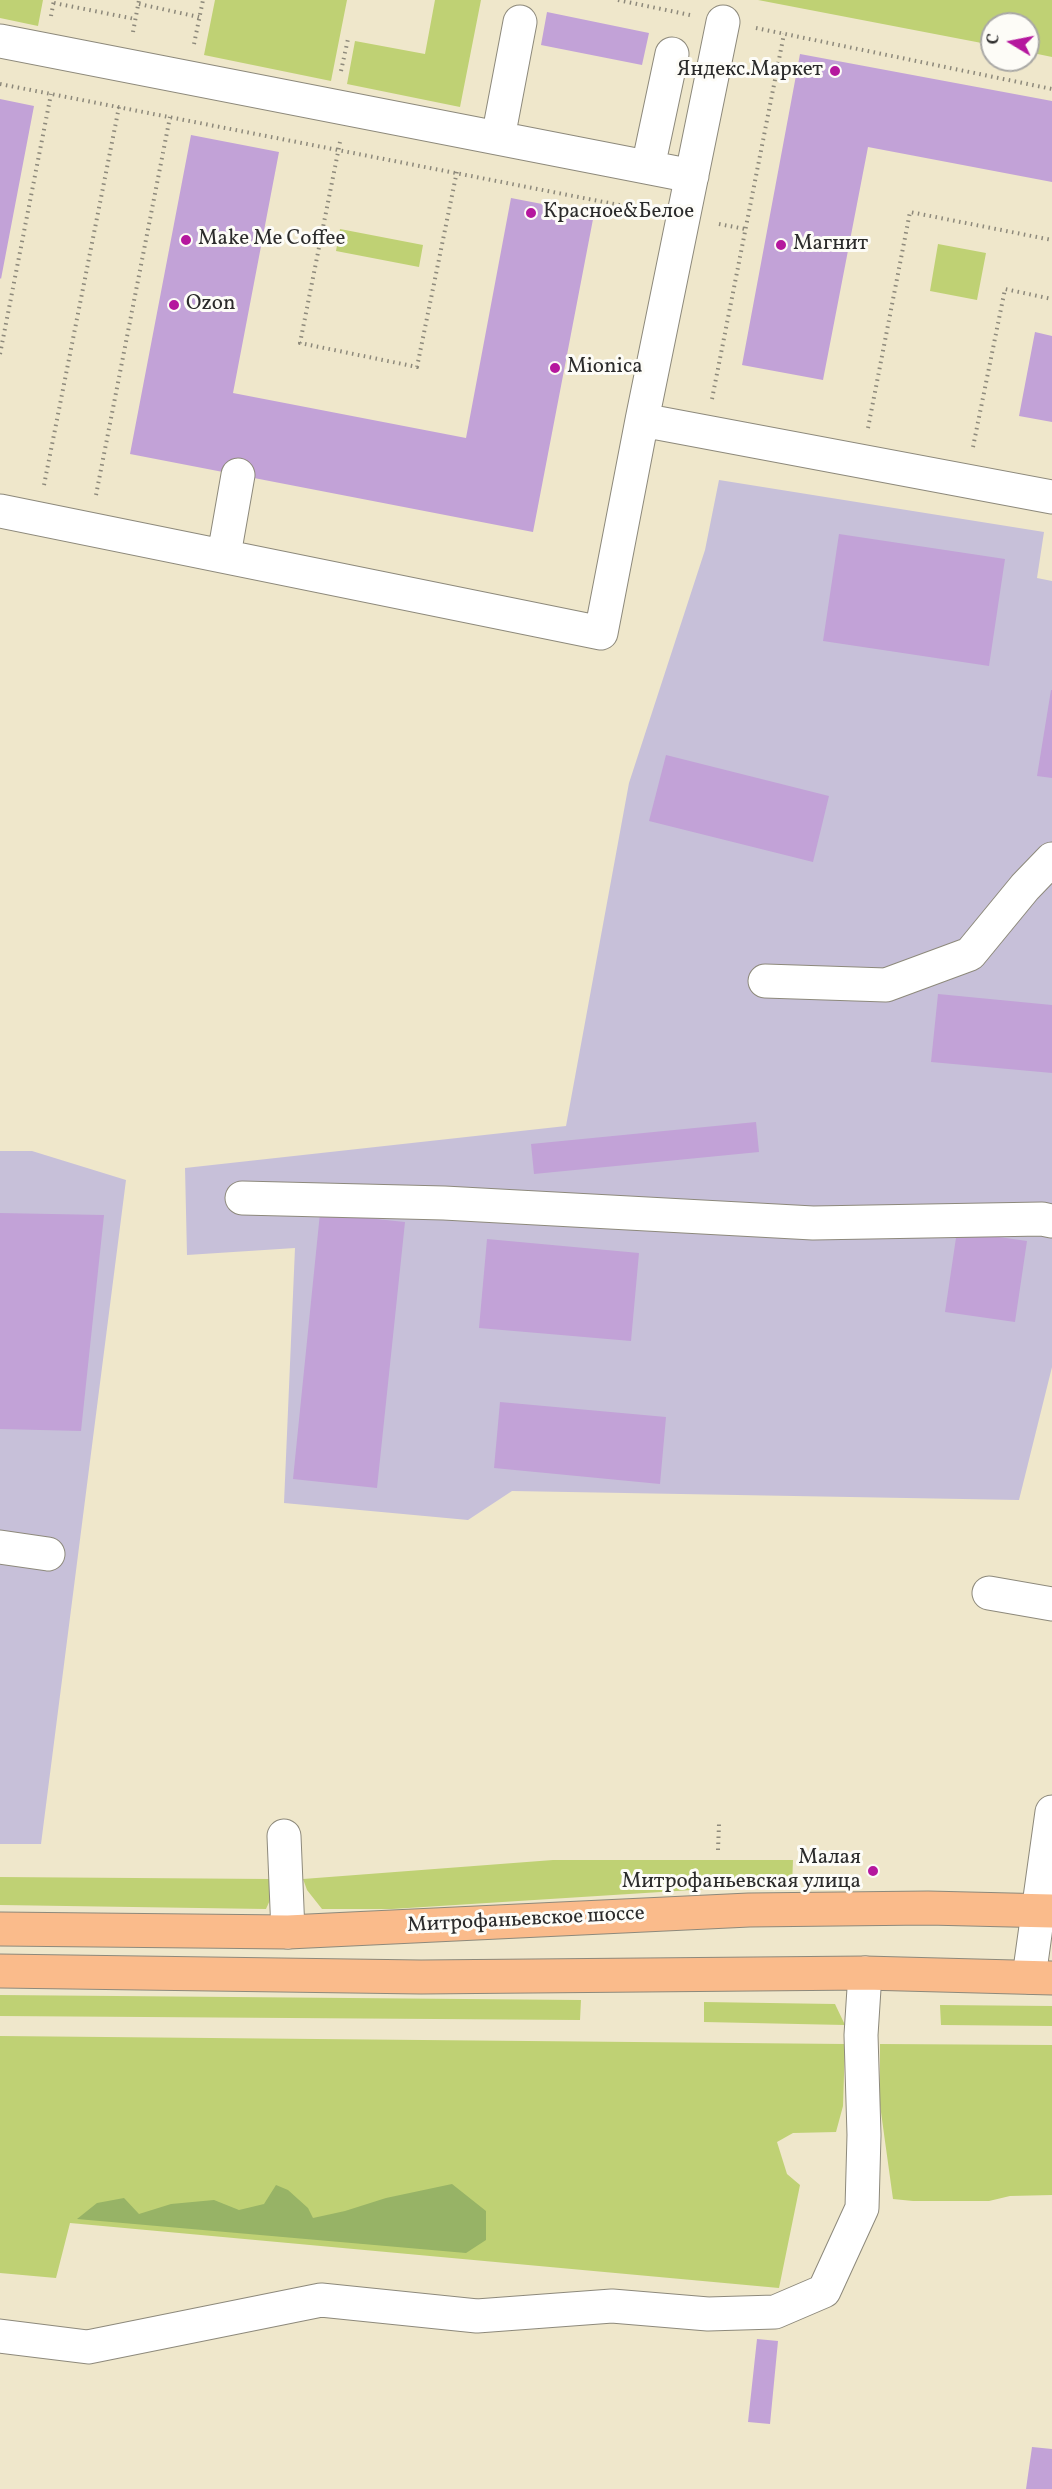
<!DOCTYPE html>
<html>
<head>
<meta charset="utf-8">
<style>
	body { margin:0 }
	#map { position:relative; width:1052px; height:2489px; overflow:hidden; background:#efe7cb; font-family:Vollkorn,serif }
	canvas { display:block }
	.north { position:absolute; left:980px; top:12px; width:60px; height:60px; box-sizing:border-box; background:#fdfcf7; border:2px solid #a9a8a5; border-radius:50%; rotate:280deg; font-size:16px; font-weight:700; line-height:24px; text-align:center; color:#2b2b2b }
	.north::after { content:''; display:block; margin:auto; width:21px; height:27px; background:#b5179e; clip-path:polygon(50% 0,100% 100%,50% 72%,0 100%) }
</style>
</head>
<body>
<div id="map">
<canvas width="1052" height="2489"></canvas>
<div class="north">С</div>
</div>
<script>
const g = document.querySelector('canvas').getContext('2d');
g.lineJoin = 'round';
function paint(path, color) {
  g.fillStyle = color;
  g.fill(path, 'evenodd');
}
function toPath(rows) {
  const path = new Path2D();
  for (const r of rows) {
    path.moveTo(r[0], r[1]);
    for (let i = 2; i < r.length; i += 2) path.lineTo(r[i], r[i + 1]);
  }
  return path;
}
function trace(path, color, width, dash) {
  g.strokeStyle = color;
  g.lineWidth = width;
  g.lineCap = dash ? 'butt' : 'round';
  g.setLineDash(dash || []);
  g.stroke(path);
}
function label(font, color, halo, rows, align = 'center') {
  g.font = font + ' Vollkorn,serif';
  g.lineWidth = 6;
  g.setLineDash([]);
  g.textBaseline = 'middle';
  g.strokeStyle = halo;
  g.fillStyle = color;
  for (const [text, x, y, turn = 0] of rows) {
    g.save();
    g.translate(x, y);
    g.rotate((+turn || 0) * Math.PI / 180);
    g.textAlign = isNaN(turn) ? turn : align;
    if (halo) g.strokeText(text, 0, 0);
    g.fillText(text, 0, 0);
    g.restore();
  }
}
const industrial = toPath([
	[719,480,1044,532,1037,578,1052,581,1052,1367,1019,1500,512,1491,468,1520,284,1503,295,1248,187,1255,185,1168,566,1126,629,783,705,550],
	[0,1151,32,1151,126,1180,41,1844,0,1844]
]);
const green = toPath([
	[0,0,43,0,38,26,0,18],
	[215,0,347,0,331,81,204,55],
	[435,0,481,0,460,107,347,84,355,41,425,54],
	[758,0,1052,0,1052,57,1028,52,1028,24,992,24,992,45],
	[340,229,423,245,419,267,336,251],
	[938,244,986,253,977,300,930,291],
	[553,1860,793,1860,792,1887,724,1888,392,1909,322,1909,307,1890,303,1879],
	[0,1877,270,1879,270,1900,266,1909,0,1905],
	[0,1995,581,2000,580,2020,0,2016],
	[704,2002,835,2004,845,2025,704,2022],
	[940,2005,1052,2006,1052,2026,941,2025],
	[0,2036,845,2044,843,2106,836,2132,793,2133,777,2142,787,2174,800,2185,779,2288,70,2223,56,2278,0,2273],
	[880,2044,1052,2045,1052,2195,1010,2196,989,2201,913,2201,893,2199,880,2105]
]);
const forest = toPath([
	[452,2184,486,2211,486,2240,466,2253,77,2219,97,2203,124,2198,139,2214,171,2204,214,2200,239,2210,264,2204,276,2185,288,2190,308,2208,313,2218,345,2211,386,2198]
]);
const building = toPath([
	[547,12,649,33,642,65,541,45],
	[800,54,1052,101,1052,182,868,147,823,380,742,365],
	[0,99,34,106,1,279,0,278],
	[191,135,279,152,233,393,466,438,511,198,594,214,533,532,130,454],
	[1035,332,1052,336,1052,422,1019,416],
	[839,534,1005,559,989,666,823,641],
	[1051,690,1052,690,1052,778,1037,776],
	[666,755,829,796,813,862,649,821],
	[938,994,1052,1005,1052,1073,931,1062],
	[756,1122,759,1152,534,1174,531,1144],
	[0,1213,104,1215,81,1431,0,1429],
	[320,1213,405,1222,377,1488,293,1479],
	[957,1231,1027,1241,1015,1322,945,1312],
	[487,1239,639,1253,631,1341,479,1328],
	[500,1402,666,1417,660,1484,494,1468],
	[757,2339,778,2341,770,2424,748,2422],
	[1032,2447,1052,2449,1052,2489,1026,2489]
]);
const path = toPath([
	[618,0,690,15],
	[54,3,135,19],
	[139,4,199,17],
	[51,16,54,0],
	[756,28,1052,89],
	[133,32,139,0],
	[194,44,203,0],
	[341,71,348,39],
	[0,84,650,211],
	[340,142,300,343,417,367,457,171],
	[719,224,745,229],
	[0,354,51,94],
	[712,399,784,34],
	[868,428,910,212,1052,240],
	[973,447,1005,289,1052,299],
	[44,485,119,107],
	[96,495,170,117],
	[718,1850,719,1824]
]);
const minor = toPath([
	[0,41,692,176],
	[498,138,520,22],
	[648,167,672,54],
	[642,420,723,22],
	[0,511,601,633,642,420,1052,497],
	[224,555,238,475],
	[765,981,886,985,970,954,1025,887,1052,859],
	[242,1198,444,1203,813,1223,1042,1219,1052,1221],
	[0,1547,48,1554],
	[989,1593,1052,1604],
	[284,1836,288,1932],
	[1029,1977,1052,1812],
	[0,2336,88,2347,321,2300,477,2316,612,2306,708,2314,775,2312,824,2291,862,2208,864,2135,861,2035,865,1973]
]);
const major = toPath([
	[0,1929,288,1932,749,1910,928,1908,1052,1911],
	[0,1971,421,1977,865,1973,1052,1978]
]);
const markers = [
	[835,71,6,"#b5179e"],
	[531,213,6,"#b5179e"],
	[186,240,6,"#b5179e"],
	[781,245,6,"#b5179e"],
	[174,305,6,"#b5179e"],
	[555,368,6,"#b5179e"],
	[873,1871,6,"#b5179e"]
];
const poiNames = [
	["Яндекс.Маркет",823,71,"right"],
	["Красное&Белое",543,213],
	["Make Me Coffee",198,240],
	["Магнит",793,245],
	["Ozon",186,305],
	["Mionica",567,368],
	["Малая",861,1859,"right"],
	["Митрофаньевская улица",861,1883,"right"]
];
const streetNames = [
	["Митрофаньевское шоссе",526,1921,-3]
];
paint(industrial, '#c7c0d9');
paint(green, '#bfd174');
paint(forest, '#97b366');
paint(building, '#c2a2d7');
trace(minor, '#8d897b', 35);
trace(major, '#8d897b', 35);
trace(path, '#8d897b', 4, [1.5, 4.5]);
trace(minor, '#fff', 33);
trace(major, '#fabb8b', 33);
for (const [x, y, r, color] of markers) {
  const dot = new Path2D();
  dot.arc(x, y, r, 0, 2 * Math.PI);
  g.fillStyle = color;
  g.fill(dot);
  trace(dot, '#fdfcf7', 2);
}
label('21px', '#2b2b2b', '#fdfcf7', poiNames, 'left');
label('21px', '#2b2b2b', '#fdfcf7', streetNames);
</script>
</body>
</html>
